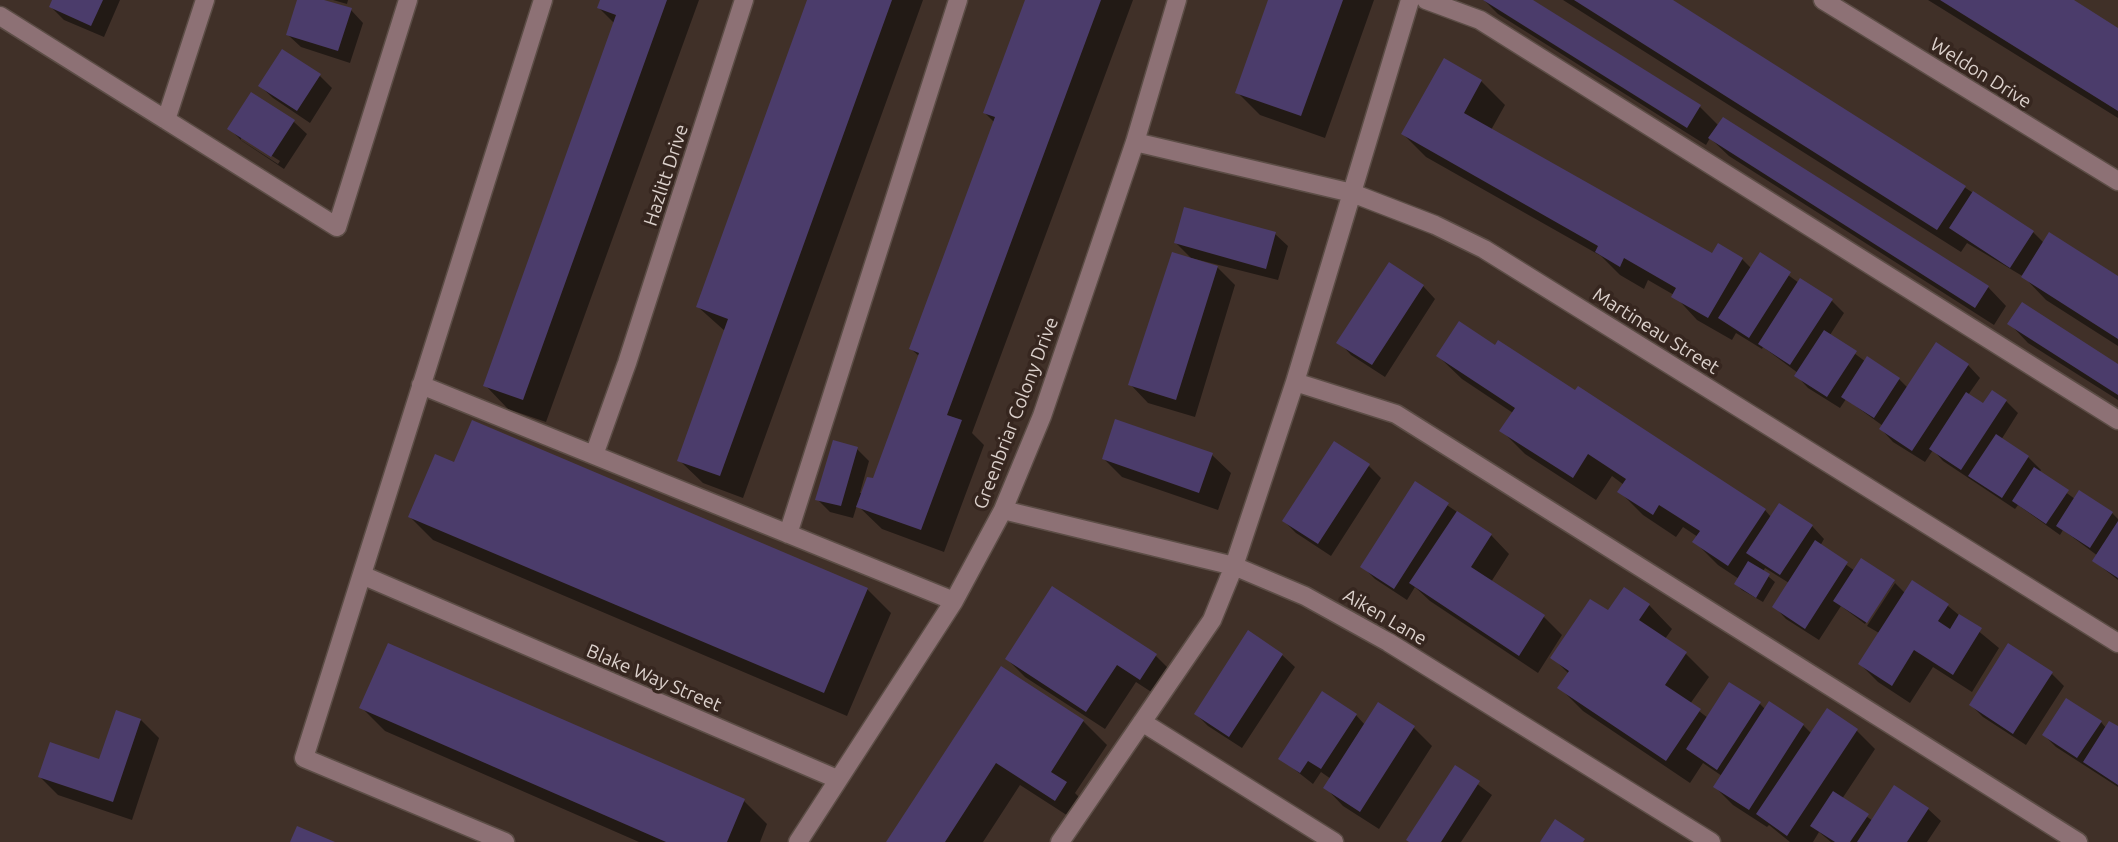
<!DOCTYPE html>
<html>
<head>
<meta charset="utf-8">
<style>
	body { margin:0 }
	canvas { display:block; background:#403028 }
</style>
</head>
<body>
<canvas width="2118" height="842"></canvas>
<script>
const g = document.querySelector('canvas').getContext('2d');
g.lineJoin = 'round';
function paint(path, color) {
  g.fillStyle = color;
  g.fill(path, 'evenodd');
}
function toPath(rows) {
  const path = new Path2D();
  for (const r of rows) {
    path.moveTo(r[0], r[1]);
    for (let i = 2; i < r.length; i += 2) path.lineTo(r[i], r[i + 1]);
  }
  return path;
}
function trace(path, color, width, dash) {
  g.strokeStyle = color;
  g.lineWidth = width;
  g.lineCap = dash ? 'butt' : 'round';
  g.setLineDash(dash || []);
  g.stroke(path);
}
function label(font, color, halo, rows, align = 'center') {
  g.font = font + ' Ubuntu,sans-serif';
  g.lineWidth = 7;
  g.setLineDash([]);
  g.textBaseline = 'middle';
  g.strokeStyle = halo;
  g.fillStyle = color;
  for (const [text, x, y, turn = 0] of rows) {
    g.save();
    g.translate(x, y);
    g.rotate((+turn || 0) * Math.PI / 180);
    g.textAlign = isNaN(turn) ? turn : align;
    if (halo) g.strokeText(text, 0, 0);
    g.fillText(text, 0, 0);
    g.restore();
  }
}
const shadow = toPath([
	[54,0,120,0,104,37,64,20,51,7],
	[299,0,319,0,351,10,363,23,350,63,301,47,288,35],
	[333,0,348,0,347,4],
	[601,0,699,0,546,422,508,409,485,385,615,24,599,8],
	[809,0,923,0,743,498,703,483,679,460,726,332,698,307],
	[1027,0,1133,0,972,433,984,445,944,552,882,529,857,505,853,518,830,512,817,499,857,449,869,461,860,493,863,493,874,481,920,357,911,349,995,123,985,113],
	[1270,0,1374,0,1325,138,1260,115,1237,92],
	[1484,0,1530,0,1700,107,1719,126,1988,287,2006,306,1994,325,1729,156,1710,138,1706,145,1498,14],
	[1563,0,1670,0,1964,187,2033,232,2044,243,2118,278,2118,346,2046,300,2024,277,1967,243,1961,252],
	[1928,0,2070,0,2118,30,2118,118],
	[1445,61,1481,81,1505,105,1491,130,1713,255,1742,259,1752,269,1761,255,1799,283,1832,301,1844,313,1830,335,1866,362,1899,379,1908,388,1968,365,1980,378,1968,395,1984,405,2006,401,2018,413,2001,440,2028,457,2041,470,2039,473,2075,499,2112,513,2118,519,2118,580,2094,561,2098,556,2063,530,2060,535,2018,505,2015,509,1943,461,1933,450,1925,462,1893,442,1881,429,1883,426,1846,399,1840,408,1808,388,1796,375,1798,373,1763,347,1762,349,1736,333,1732,340,1697,320,1674,295,1648,280,1644,289,1620,275,1601,256,1426,157,1403,134],
	[320,76,332,88,310,123,273,98,260,86],
	[252,94,294,122,307,134,284,169,242,141,229,128],
	[241,136,280,161,278,164,241,140],
	[1275,234,1288,246,1278,280,1191,258,1176,243],
	[1217,267,1235,285,1195,417,1148,403,1130,384],
	[1423,286,1435,299,1385,377,1351,355,1339,342],
	[2010,324,2118,366,2118,400,2028,343],
	[1438,356,1765,510,1771,517,1812,526,1824,539,1820,546,1855,571,1862,560,1894,582,1865,624,1841,606,1819,640,1786,619,1774,606,1789,583,1765,568,1763,572,1775,582,1763,602,1742,590,1736,584,1739,579,1718,565,1695,542,1698,537,1683,527,1676,537,1643,515,1620,492,1624,485,1612,476,1596,500,1525,454,1502,431,1513,413,1462,379],
	[473,422,867,589,891,613,847,716,433,540,410,517,455,464],
	[1212,455,1231,473,1218,510,1122,477,1104,459],
	[1369,466,1381,478,1331,556,1296,533,1284,521],
	[1416,484,1491,535,1509,554,1491,582,1544,617,1562,635,1538,673,1430,601,1415,587,1407,600,1375,579,1362,566],
	[1895,583,1905,593,1948,606,1999,648,1972,692,1933,667,1910,703,1878,682,1860,664,1879,633,1867,626],
	[1053,589,1156,656,1174,674,1159,697,1136,682,1105,729,1025,677,1007,659],
	[1649,605,1672,629,1665,639,1686,654,1709,677,1690,704,1708,718,1760,704,1765,709,1803,725,1812,734,1828,711,1857,731,1875,749,1842,799,1873,821,1928,809,1941,821,1927,842,1831,842,1819,832,1813,842,1790,842,1769,825,1767,827,1733,805,1715,787,1722,776,1703,763,1690,783,1583,711,1560,688,1569,674,1552,657,1608,613],
	[1282,655,1295,667,1242,748,1208,726,1196,714],
	[1001,668,1083,721,1107,745,1075,793,1089,807,1079,823,1020,785,983,842,888,842],
	[2052,674,2064,686,2026,745,1983,717,1971,705],
	[1379,705,1414,728,1432,746,1379,829,1343,806,1325,787,1331,779,1321,772,1313,784,1280,758,1356,715,1365,725],
	[362,708,744,801,767,824,760,842,639,842,385,731],
	[141,720,159,738,132,820,58,795,40,777,101,761],
	[2101,722,2106,728,2118,728,2118,787,2056,747,2044,735],
	[1456,768,1492,795,1461,842,1411,842]
]);
const building = toPath([
	[52,0,103,0,91,26,49,7],
	[297,0,324,0,352,8,338,51,286,35],
	[600,0,667,0,523,400,483,386,616,15,597,8],
	[807,0,892,0,720,476,677,461,728,319,696,307],
	[1025,0,1101,0,947,415,962,420,921,530,856,507,867,477,873,478,919,353,909,349,995,117,983,113],
	[1268,0,1343,0,1301,116,1235,93],
	[1483,0,1533,0,1701,105,1687,128],
	[1574,0,1673,0,1966,186,1937,230],
	[1940,0,2074,0,2118,28,2118,111],
	[282,49,321,74,297,111,258,86],
	[1444,58,1482,80,1464,113,1712,253,1718,243,1743,258,1708,318,1671,297,1676,288,1624,258,1620,267,1595,252,1598,246,1401,134],
	[251,92,295,120,271,157,227,129],
	[1723,117,1989,286,1975,308,1708,138],
	[1973,191,2034,231,2010,268,1949,228],
	[1184,207,1276,232,1266,269,1174,243],
	[2049,232,2118,276,2118,339,2021,277],
	[1172,252,1218,266,1176,400,1128,385],
	[1760,252,1791,272,1749,338,1718,318],
	[1389,262,1424,285,1372,365,1336,343],
	[1800,278,1833,299,1790,365,1758,344],
	[2022,302,2118,364,2118,395,2007,324],
	[1459,321,1495,345,1498,340,1575,390,1578,386,1766,509,1728,566,1692,542,1700,531,1659,505,1653,515,1617,492,1626,479,1588,454,1573,478,1499,431,1515,408,1436,356],
	[1824,330,1857,351,1827,397,1794,376],
	[1936,342,1969,364,1912,451,1879,429],
	[1867,356,1900,378,1874,418,1841,397],
	[1992,390,2007,400,1961,470,1929,449,1966,392,1983,403],
	[1115,419,1213,453,1199,493,1102,459],
	[472,420,868,588,824,693,408,517,435,454,454,462],
	[1996,434,2029,456,2002,498,1968,476],
	[833,440,858,447,841,506,815,500],
	[1334,441,1370,464,1318,544,1282,521],
	[2034,467,2069,490,2046,524,2012,501],
	[1415,481,1449,503,1394,589,1360,567],
	[2079,490,2113,512,2090,548,2056,526],
	[1779,503,1813,525,1780,575,1746,553],
	[1457,511,1492,534,1471,567,1545,615,1519,656,1409,583],
	[2118,521,2118,578,2092,561],
	[1815,540,1848,562,1805,629,1772,607],
	[1861,558,1895,580,1867,623,1833,601],
	[1748,561,1770,574,1756,598,1734,584],
	[1912,580,1949,604,1938,621,1950,629,1959,614,1982,628,1953,675,1914,650,1892,686,1858,664],
	[1052,586,1157,654,1140,680,1117,665,1086,712,1005,659],
	[1624,587,1650,604,1639,620,1687,652,1665,685,1701,709,1666,761,1557,688,1569,671,1550,658,1590,599,1608,610],
	[1248,630,1283,654,1229,737,1194,714],
	[388,643,745,799,727,842,666,842,359,708],
	[2008,643,2053,672,2013,734,1969,705],
	[1001,666,1084,720,1051,772,1067,782,1055,801,996,763,945,842,886,842],
	[1729,682,1761,702,1717,770,1686,749],
	[1322,691,1357,714,1321,769,1308,761,1300,773,1278,759],
	[2066,698,2102,721,2077,758,2042,735],
	[1769,701,1804,724,1749,810,1713,787],
	[1378,702,1415,726,1360,812,1323,788],
	[1827,708,1858,729,1787,836,1756,814],
	[116,710,141,719,113,802,38,777,50,742,99,759],
	[2109,721,2118,726,2118,785,2083,762],
	[1455,765,1480,781,1441,842,1409,842,1406,840],
	[1894,785,1929,808,1907,842,1857,842],
	[1833,791,1869,814,1850,842,1835,842,1810,826],
	[1555,819,1585,839,1583,842,1540,842],
	[297,826,335,842,290,842]
]);
const minor = toPath([
	[1426,0,1480,20,2118,420],
	[1823,0,2118,181],
	[0,16,337,227,408,0],
	[166,120,205,0],
	[1135,142,1352,193,1435,225,1484,249,2118,643],
	[1295,382,1396,414,2078,842],
	[421,385,954,601],
	[594,455,627,363,744,0],
	[1003,510,1234,566,1305,596,1388,642,1711,842],
	[788,534,958,0],
	[362,575,837,779],
	[1142,722,1334,842],
	[505,842,304,758,543,0],
	[798,842,954,601,1003,510,1042,416,1135,142,1177,0],
	[1060,842,1212,620,1234,566,1295,382,1410,0]
]);
const streetNames = [
	["Weldon Drive",1981,73,32],
	["Hazlitt Drive",666,175,-72],
	["Martineau Street",1656,331,32],
	["Greenbriar Colony Drive",1016,413,-69],
	["Aiken Lane",1385,617,30],
	["Blake Way Street",654,678,23]
];
paint(shadow, '#0007');
paint(building, '#4b3c6b');
trace(minor, '#5c4d46', 21);
trace(minor, '#8d7175', 18);
label('19px', '#dcd1cc', '#36261f', streetNames);
</script>
</body>
</html>
